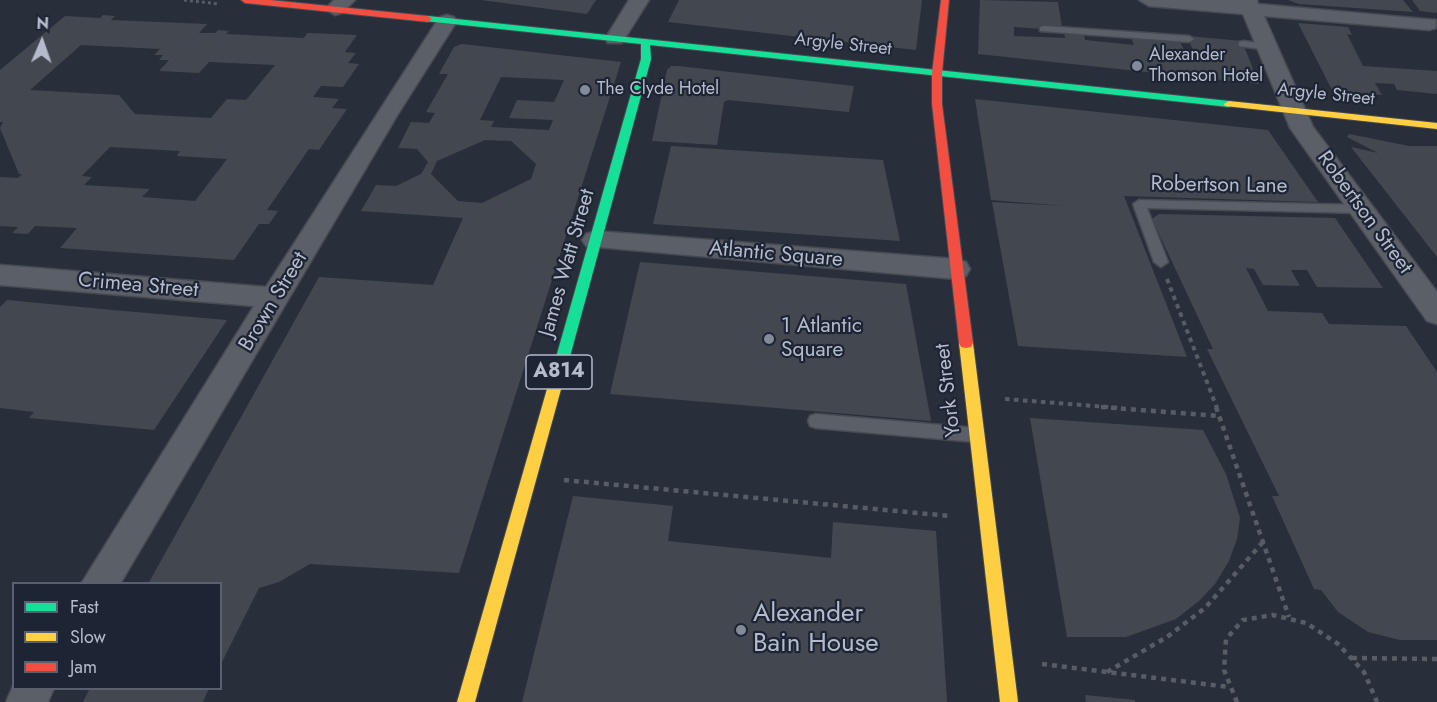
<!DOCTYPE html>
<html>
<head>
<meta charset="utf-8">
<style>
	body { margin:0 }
	#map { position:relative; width:1437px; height:702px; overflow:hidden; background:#292f3a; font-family:Jost,sans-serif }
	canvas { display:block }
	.legend { position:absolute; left:12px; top:582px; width:210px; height:108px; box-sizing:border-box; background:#1d2535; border:2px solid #596171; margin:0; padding:8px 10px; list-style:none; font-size:18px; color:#b4bbcb }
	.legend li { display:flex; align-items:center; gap:12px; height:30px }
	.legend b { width:30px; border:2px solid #596171 }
	.north { position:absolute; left:12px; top:12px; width:60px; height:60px; -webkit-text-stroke:4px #1d2535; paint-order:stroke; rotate:2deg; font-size:16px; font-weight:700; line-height:24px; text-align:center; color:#b4bbcb }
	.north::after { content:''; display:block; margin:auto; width:21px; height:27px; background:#b4bbcb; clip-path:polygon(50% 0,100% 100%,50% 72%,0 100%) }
</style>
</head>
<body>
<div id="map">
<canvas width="1437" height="702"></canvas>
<ul class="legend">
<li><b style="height:8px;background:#16e098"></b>Fast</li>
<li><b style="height:8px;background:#ffcf43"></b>Slow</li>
<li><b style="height:8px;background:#f24e42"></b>Jam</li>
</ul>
<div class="north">N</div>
</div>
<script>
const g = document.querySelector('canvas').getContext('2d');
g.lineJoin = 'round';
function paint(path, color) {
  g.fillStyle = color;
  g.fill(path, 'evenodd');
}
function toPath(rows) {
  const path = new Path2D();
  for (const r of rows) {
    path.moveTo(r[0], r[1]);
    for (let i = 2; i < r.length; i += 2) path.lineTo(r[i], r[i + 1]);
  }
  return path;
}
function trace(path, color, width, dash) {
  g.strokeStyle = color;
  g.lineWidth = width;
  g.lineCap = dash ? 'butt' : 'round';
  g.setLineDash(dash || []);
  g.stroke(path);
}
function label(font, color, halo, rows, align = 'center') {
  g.font = font + ' Jost,sans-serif';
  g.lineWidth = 4.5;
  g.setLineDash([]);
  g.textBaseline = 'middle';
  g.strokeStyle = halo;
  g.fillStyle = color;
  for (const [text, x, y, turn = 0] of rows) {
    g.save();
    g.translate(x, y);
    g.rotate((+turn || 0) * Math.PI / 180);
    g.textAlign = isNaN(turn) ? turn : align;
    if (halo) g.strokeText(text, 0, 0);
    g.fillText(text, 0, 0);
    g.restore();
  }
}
const building = toPath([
	[481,0,596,0,587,14],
	[679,0,922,0,916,50,668,22],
	[980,0,1058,2,1062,27,1040,25,1041,29,1014,27,1014,36,1065,38,1064,33,1084,35,1085,40,1134,45,1131,37,1180,42,1184,50,1193,51,1188,36,1242,41,1259,84,978,54],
	[1288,0,1403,0,1413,12,1299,4],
	[1412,0,1437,0,1437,13,1420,11],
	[103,15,115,16,111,20,207,24,199,33,215,33,218,30,229,31,226,34,304,38,307,33,357,35,345,52,356,53,348,63,359,64,343,87,321,86,313,97,339,99,332,108,347,109,319,150,309,149,267,210,278,211,269,224,259,224,234,260,60,248,77,228,35,226,28,234,12,233,18,227,0,226,0,177,18,178,22,174,19,174,0,128,3,122,0,122,0,70,65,16,100,18],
	[81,45,160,49,154,55,163,55,159,60,169,60,159,71,199,73,209,62,275,65,246,100,227,99,211,118,135,114,119,95,30,90],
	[110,147,180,151,177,156,227,159,195,201,142,197,150,189,84,185,92,177,82,176],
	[1298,23,1348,27,1352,35,1347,34,1363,66,1437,71,1437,94,1397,90,1394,84,1375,83,1382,95,1332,90],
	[462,44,621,62,459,573,310,564,279,582,259,588,220,666,220,584,148,584,319,277,433,285,463,218,361,211,376,185,396,186,421,174,428,162,417,149,398,148,411,122,429,123,435,113,426,112,448,74,439,74,454,47],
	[501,77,564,80,554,102,517,100,509,118,553,120,549,130,491,127,494,121,480,120],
	[485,140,511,141,536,164,531,179,482,203,458,201,431,174,437,161],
	[678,66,854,86,849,112,728,100,724,102,717,145,652,141,667,70,671,66],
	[975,99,1268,130,1318,202,1124,196,1187,357,1018,346,992,202,1065,206,991,200],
	[1349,134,1409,146,1437,146,1437,257,1351,147,1378,153,1347,137],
	[671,146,883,160,900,241,653,224],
	[1159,214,1335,218,1383,288,1317,287,1307,270,1291,270,1300,286,1263,285,1254,269,1246,268,1268,311,1322,313,1329,324,1406,326,1437,372,1437,640,1400,640,1368,632,1338,612,1321,590,1314,589,1272,496,1279,496,1207,349,1213,349,1152,219],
	[640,262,906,284,931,421,610,394],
	[7,300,113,310,227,320,154,430,29,418,34,412,0,408,0,307],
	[1030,418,1203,430,1226,474,1240,518,1237,539,1229,561,1215,584,1199,601,1176,619,1126,637,1067,637],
	[573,496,673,506,668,541,831,558,833,522,936,531,947,702,522,702],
	[90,688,209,688,203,702,83,702],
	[1085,695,1135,700,1135,702,1086,702]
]);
const pathFar2 = toPath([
	[184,0,219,4]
]);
const pathFar1 = toPath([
	[1167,279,1217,408],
	[1005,399,1120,408]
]);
const path = toPath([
	[1101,407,1220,416],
	[1216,407,1289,617],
	[564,480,950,516],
	[1352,658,1437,659],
	[1042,664,1229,687],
	[1107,672,1167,637,1205,608,1263,542],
	[1237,702,1224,670,1226,639,1243,620,1273,615,1306,623,1338,644,1364,672,1377,702]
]);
const lane = toPath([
	[1044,26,1189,36,1194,39,1189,42,1040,31,1040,27,1044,26],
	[1243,41,1268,44,1273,47,1268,50,1239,46,1239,42,1243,41],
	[1139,200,1361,205,1367,209,1361,213,1147,208,1168,262,1161,267,1154,262,1133,204,1139,200],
	[816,414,976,428,982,430,984,435,982,440,976,442,816,428,810,426,808,421,810,416,816,414]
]);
const street = toPath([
	[334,0,355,0,342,13,335,15,325,9,334,0],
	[629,0,649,0,622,43,608,43,605,39,629,0],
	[1139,0,1257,0,1258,4,1436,20,1436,28,1429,30,1264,16,1313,127,1437,292,1437,324,1427,321,1290,128,1243,14,1149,6,1139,0],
	[447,15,454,17,457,21,398,114,120,584,81,584,254,306,0,285,0,265,266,287,437,21,440,17,447,15],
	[595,231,956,259,966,262,970,269,966,276,956,279,586,246,582,240,586,234,595,231],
	[14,684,14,688,54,688,48,702,6,702,14,684]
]);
const fast = toPath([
	[428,16,1229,101,1234,104,1229,107,650,45,651,59,563,382,561,386,556,388,551,386,549,382,641,59,641,44,425,21,425,17,428,16]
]);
const slow = toPath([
	[1229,101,1437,123,1437,129,1225,106,1224,104,1229,101],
	[966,338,971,339,973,343,1018,702,1000,702,959,343,961,339,966,338],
	[556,376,561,378,563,382,475,702,457,702,549,382,551,378,556,376]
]);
const jam = toPath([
	[241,0,270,0,428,16,432,19,428,22,245,3,241,0],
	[941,0,949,0,942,73,942,104,973,343,971,347,966,348,961,347,959,343,932,104,932,73,941,0]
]);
const markers = [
	[1137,66,6,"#838a98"],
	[585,90,6,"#838a98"],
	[769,339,6,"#838a98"],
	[741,630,6,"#838a98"]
];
const farStreetnames = [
	["Argyle Street",843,45,6],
	["Argyle Street",1326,95,6]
];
const farPoinames = [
	["Alexander",1149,56],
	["Thomson Hotel",1149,77],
	["The Clyde Hotel",597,90]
];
const shields = [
	[559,372,66]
];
const shieldNames = [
	["A814",559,372]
];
const streetNames = [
	["Robertson Lane",1219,186,1],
	["Robertson Street",1364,213,54],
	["Atlantic Square",776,255,5],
	["James Watt Street",568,263,-74],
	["Crimea Street",138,286,5],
	["Brown Street",274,302,-59],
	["York Street",949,390,-97]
];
const poiNames = [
	["1 Atlantic",781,327],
	["Square",781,351]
];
const nearPoinames = [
	["Alexander",753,615],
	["Bain House",753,645]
];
paint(building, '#434850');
trace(lane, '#464a52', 3);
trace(street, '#464a52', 3);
trace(fast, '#464a52', 2);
trace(slow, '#464a52', 2);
trace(jam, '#464a52', 2);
trace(pathFar2, '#585d65', 3, [3, 3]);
trace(pathFar1, '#585d65', 4, [4.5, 4.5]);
trace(path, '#585d65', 4.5, [5, 5]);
paint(lane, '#5b5f67');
paint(street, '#5b5f67');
paint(fast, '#16e098');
paint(slow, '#ffcf43');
paint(jam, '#f24e42');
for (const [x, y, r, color] of markers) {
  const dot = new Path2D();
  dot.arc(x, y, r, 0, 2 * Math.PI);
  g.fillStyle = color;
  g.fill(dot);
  trace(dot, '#1d2535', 2);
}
label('18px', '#b4bbcb', '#1d2535', farStreetnames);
label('18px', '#b4bbcb', '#1d2535', farPoinames, 'left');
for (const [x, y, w] of shields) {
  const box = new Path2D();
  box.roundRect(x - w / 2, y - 17, w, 34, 4.5);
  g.fillStyle = '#1d2535';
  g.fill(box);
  trace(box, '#b4bbcb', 1.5);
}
label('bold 20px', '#b4bbcb', null, shieldNames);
label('21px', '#b4bbcb', '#1d2535', streetNames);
label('21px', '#b4bbcb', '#1d2535', poiNames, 'left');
label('26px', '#b4bbcb', '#1d2535', nearPoinames, 'left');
</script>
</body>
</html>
